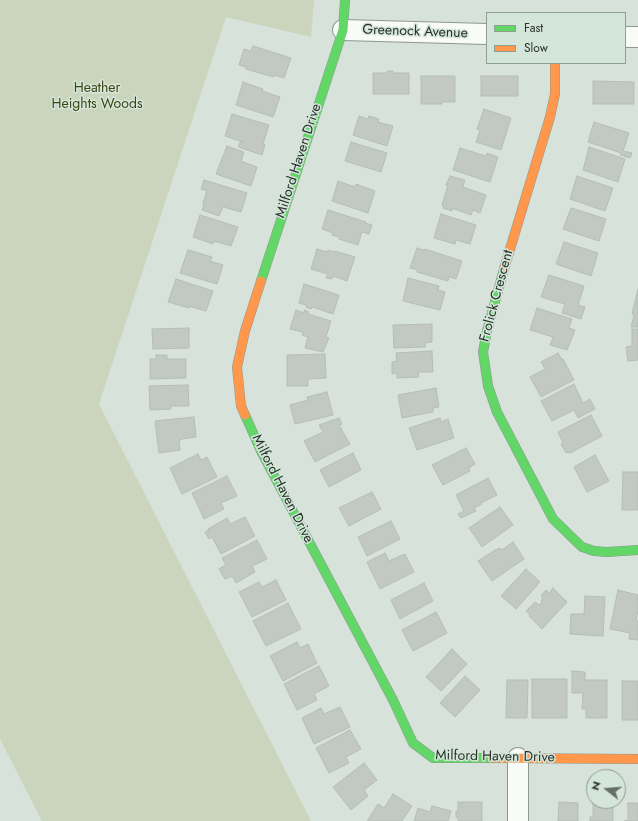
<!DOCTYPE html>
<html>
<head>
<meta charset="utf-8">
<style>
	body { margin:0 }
	#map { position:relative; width:638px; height:821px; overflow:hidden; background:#d7e2da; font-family:Jost,sans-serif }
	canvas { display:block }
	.legend { position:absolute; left:486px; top:12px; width:140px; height:52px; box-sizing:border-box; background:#d3e6d9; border:1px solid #8f9d93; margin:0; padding:5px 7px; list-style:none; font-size:12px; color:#29302b }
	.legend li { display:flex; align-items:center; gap:8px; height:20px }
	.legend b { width:20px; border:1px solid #8f9d93 }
	.north { position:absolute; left:586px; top:769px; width:40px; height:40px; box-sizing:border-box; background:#d3e6d9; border:1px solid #8f9d93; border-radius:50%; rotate:287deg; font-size:11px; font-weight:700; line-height:16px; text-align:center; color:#29302b }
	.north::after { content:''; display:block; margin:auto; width:14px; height:18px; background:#666e68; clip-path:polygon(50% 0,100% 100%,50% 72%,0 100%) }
</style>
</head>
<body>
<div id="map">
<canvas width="638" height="821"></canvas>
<ul class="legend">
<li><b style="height:5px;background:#63d668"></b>Fast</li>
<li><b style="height:5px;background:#ff974d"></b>Slow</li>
</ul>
<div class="north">N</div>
</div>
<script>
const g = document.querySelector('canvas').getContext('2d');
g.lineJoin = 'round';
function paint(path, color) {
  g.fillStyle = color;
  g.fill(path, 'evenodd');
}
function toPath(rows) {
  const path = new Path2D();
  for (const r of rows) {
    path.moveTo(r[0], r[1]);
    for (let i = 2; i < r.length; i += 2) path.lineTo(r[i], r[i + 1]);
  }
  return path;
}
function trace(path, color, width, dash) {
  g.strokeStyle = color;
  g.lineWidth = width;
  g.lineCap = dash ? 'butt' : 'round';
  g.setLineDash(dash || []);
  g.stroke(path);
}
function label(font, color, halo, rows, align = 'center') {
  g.font = font + ' Jost,sans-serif';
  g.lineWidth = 3;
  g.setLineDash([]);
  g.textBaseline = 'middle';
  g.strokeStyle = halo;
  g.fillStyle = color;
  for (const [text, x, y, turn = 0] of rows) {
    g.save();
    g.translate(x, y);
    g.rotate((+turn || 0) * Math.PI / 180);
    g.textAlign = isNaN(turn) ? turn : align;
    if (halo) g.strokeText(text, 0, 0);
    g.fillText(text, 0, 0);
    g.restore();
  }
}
const green = toPath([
	[0,0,314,0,311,37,226,17,99,404,311,821,42,821,0,739]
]);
const building = toPath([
	[253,46,291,58,284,78,275,75,274,77,266,75,246,69,246,67,239,65,244,49,251,51,253,46],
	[388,71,393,71,393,73,409,73,409,94,373,94,373,73,387,73,388,71],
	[421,76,455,76,455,102,442,102,442,104,421,104,421,76],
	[481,76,518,76,518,96,481,96,481,76],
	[593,81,634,82,634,104,593,104,593,81],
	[243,82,263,89,262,91,280,97,273,117,236,105,243,82],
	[484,109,511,118,501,150,476,142,480,130,477,129,484,109],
	[232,114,269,125,263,144,265,145,262,155,241,148,238,146,240,142,243,142,225,136,232,114],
	[359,116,368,119,369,116,379,119,378,122,393,126,387,146,353,135,359,116],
	[594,122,629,133,623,151,632,153,630,158,620,155,621,153,588,142,594,122],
	[351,142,387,153,381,172,345,161,351,142],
	[227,146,244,152,241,161,257,167,251,186,216,174,227,146],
	[589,147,625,159,618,182,583,170,589,147],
	[460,148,486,156,487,153,498,157,490,182,453,170,460,148],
	[450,176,465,180,463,187,486,195,480,213,473,210,471,215,452,208,452,211,443,208,444,206,442,205,448,185,446,185,450,176],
	[577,176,613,188,605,211,570,199,577,176],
	[204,180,247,193,241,212,223,207,219,216,202,210,204,204,203,203,207,191,201,189,204,180],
	[338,181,355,187,356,184,375,191,368,213,332,201,338,181],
	[571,208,606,219,599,241,563,229,571,208],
	[328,210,366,222,365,223,372,225,369,234,362,232,358,245,339,239,339,237,332,235,333,233,322,229,328,210],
	[441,214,476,225,470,244,456,240,455,244,434,238,441,214],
	[200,215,238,227,231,246,214,241,213,244,193,237,200,215],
	[564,242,598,253,591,276,556,264,564,242],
	[417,248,424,250,425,249,462,261,456,279,449,277,448,281,417,272,418,270,410,268,417,248],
	[317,249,327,252,328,250,335,252,335,251,355,257,347,281,333,276,332,279,326,278,328,274,311,269,317,249],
	[188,250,212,257,210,261,223,265,217,284,180,273,188,250],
	[549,275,584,286,578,305,585,307,581,319,562,313,565,304,541,297,549,275],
	[408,278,439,286,438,290,445,292,440,310,403,301,408,278],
	[176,279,213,291,206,311,189,306,189,308,168,302,176,279],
	[304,284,339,295,333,314,312,307,311,309,306,307,306,305,299,303,304,284],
	[638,289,638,327,631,327,634,315,632,314,638,289],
	[537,308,572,319,569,328,575,330,567,350,550,345,553,337,530,330,537,308],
	[296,310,304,313,304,310,309,312,308,314,331,321,326,337,329,338,323,352,305,348,308,337,302,335,303,332,290,329,296,310],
	[432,324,432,342,425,343,425,347,394,348,393,325,432,324],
	[189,328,189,348,153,349,152,329,189,328],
	[632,329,638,329,638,360,628,361,626,347,632,346,632,329],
	[432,351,433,372,418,372,419,377,397,378,397,373,392,374,392,362,397,361,396,353,432,351],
	[558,353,562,360,563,359,574,380,541,397,530,377,545,369,541,362,558,353],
	[325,354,326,378,308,379,308,386,287,386,287,355,325,354],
	[156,355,167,355,167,359,186,359,186,378,150,379,150,359,156,359,156,355],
	[574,384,583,403,590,399,595,409,578,418,574,410,552,421,541,401,574,384],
	[188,385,189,406,171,406,171,409,150,410,149,386,188,385],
	[436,388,439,407,433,408,433,412,402,418,398,395,436,388],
	[327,392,333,415,295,424,290,405,308,400,307,397,327,392],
	[591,415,602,436,570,453,569,452,566,453,561,444,563,443,558,432,591,415],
	[194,417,196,437,181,439,181,440,179,441,180,450,159,453,155,421,194,417],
	[339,418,342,424,339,425,350,444,315,462,304,441,323,432,319,425,339,418],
	[440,418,441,422,448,419,454,438,417,450,409,428,440,418],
	[466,448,475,464,469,468,470,471,443,485,432,465,466,448],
	[353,453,361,470,329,487,320,470,353,453],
	[198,454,201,460,207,457,217,477,182,494,170,468,198,454],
	[595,455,609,481,587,492,574,467,595,455],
	[623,472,638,472,638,510,622,510,623,472],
	[227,476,237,496,221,503,224,509,204,519,192,493,227,476],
	[488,478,497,495,481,503,482,504,474,508,476,511,461,518,458,514,464,511,456,495,488,478],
	[372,492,381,509,349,526,339,508,372,492],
	[500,507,513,525,482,547,469,528,500,507],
	[245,517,255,536,221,554,212,537,209,539,205,532,209,530,208,529,227,518,230,524,245,517],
	[391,521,400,539,367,556,358,537,391,521],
	[257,540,267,559,252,566,255,572,236,583,232,576,225,579,219,569,226,565,222,558,257,540],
	[513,542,524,559,492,581,478,561,495,550,500,548,502,550,513,542],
	[385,553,389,561,405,554,414,572,380,589,367,562,385,553],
	[526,569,540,582,516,609,501,596,526,569],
	[276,580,286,600,252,617,239,592,259,582,262,587,276,580],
	[424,583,433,601,400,619,391,600,424,583],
	[553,588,567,602,542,629,529,616,530,615,526,611,535,602,539,605,542,602,541,601,543,598,541,596,546,590,549,593,553,588],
	[618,590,638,595,637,603,638,604,638,611,636,620,638,621,638,640,629,639,630,633,610,629,618,590],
	[585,596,605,597,603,636,570,634,571,614,584,614,585,596],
	[288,603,301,629,266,646,253,621,288,603],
	[436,612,447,633,413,651,402,630,436,612],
	[297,642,300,648,308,644,317,663,283,681,270,656,297,642],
	[452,649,467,664,441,691,426,677,452,649],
	[319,666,329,686,314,694,317,700,297,710,284,684,319,666],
	[572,671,585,672,585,680,607,680,607,718,586,718,586,709,582,709,583,693,572,693,572,671],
	[465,676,480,690,455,717,440,703,465,676],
	[532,679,567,679,567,718,532,718,532,679],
	[507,680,528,680,527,718,506,718,507,680],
	[622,681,638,681,638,720,622,720,622,681],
	[340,707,350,727,314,744,302,718,321,708,324,714,340,707],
	[350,730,361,749,346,757,349,763,329,773,316,748,350,730],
	[364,763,377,780,364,790,368,796,351,810,333,787,364,763],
	[393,794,412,806,402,821,367,821,378,804,384,808,393,794],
	[458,802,482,802,482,821,458,821,458,817,456,817,456,811,458,811,458,802],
	[559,802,578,803,578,821,558,821,559,802],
	[593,803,613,803,613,821,590,821,590,817,593,817,593,803],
	[628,803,638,803,638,821,624,821,628,820,628,803],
	[432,806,451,811,448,821,414,821,418,808,430,812,432,806]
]);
const street = toPath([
	[343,30,487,34],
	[625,37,638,37],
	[518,758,518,821]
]);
const fast = toPath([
	[504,269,487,331,483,352,488,386,497,412,553,519,582,547,594,551,607,552,638,550],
	[261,281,343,30,345,0],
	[245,415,262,453,393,700,413,743,433,758,492,758]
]);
const slow = toPath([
	[504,269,550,117,555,94,555,63],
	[245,415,241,406,237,367,245,331,261,281],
	[492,758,638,759]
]);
const streetNames = [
	["Greenock Avenue",415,32,2],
	["Milford Haven Drive",299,161,-72],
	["Frolick Crescent",497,296,-75],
	["Milford Haven Drive",282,489,63],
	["Milford Haven Drive",495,757,1]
];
const parkNames = [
	["Heather",97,89],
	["Heights Woods",97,105]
];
paint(green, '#cbd4bd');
paint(building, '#c2c9c2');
trace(building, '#b5bdb6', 1);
trace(street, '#8e9791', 22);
trace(fast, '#8e9791', 10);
trace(slow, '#8e9791', 10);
trace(street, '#f9fbf9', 20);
trace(fast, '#63d668', 9);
trace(slow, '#ff974d', 9);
label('14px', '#29302b', '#d3e6d9', streetNames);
label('14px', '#3f4413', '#d3e6d9', parkNames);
</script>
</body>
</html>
